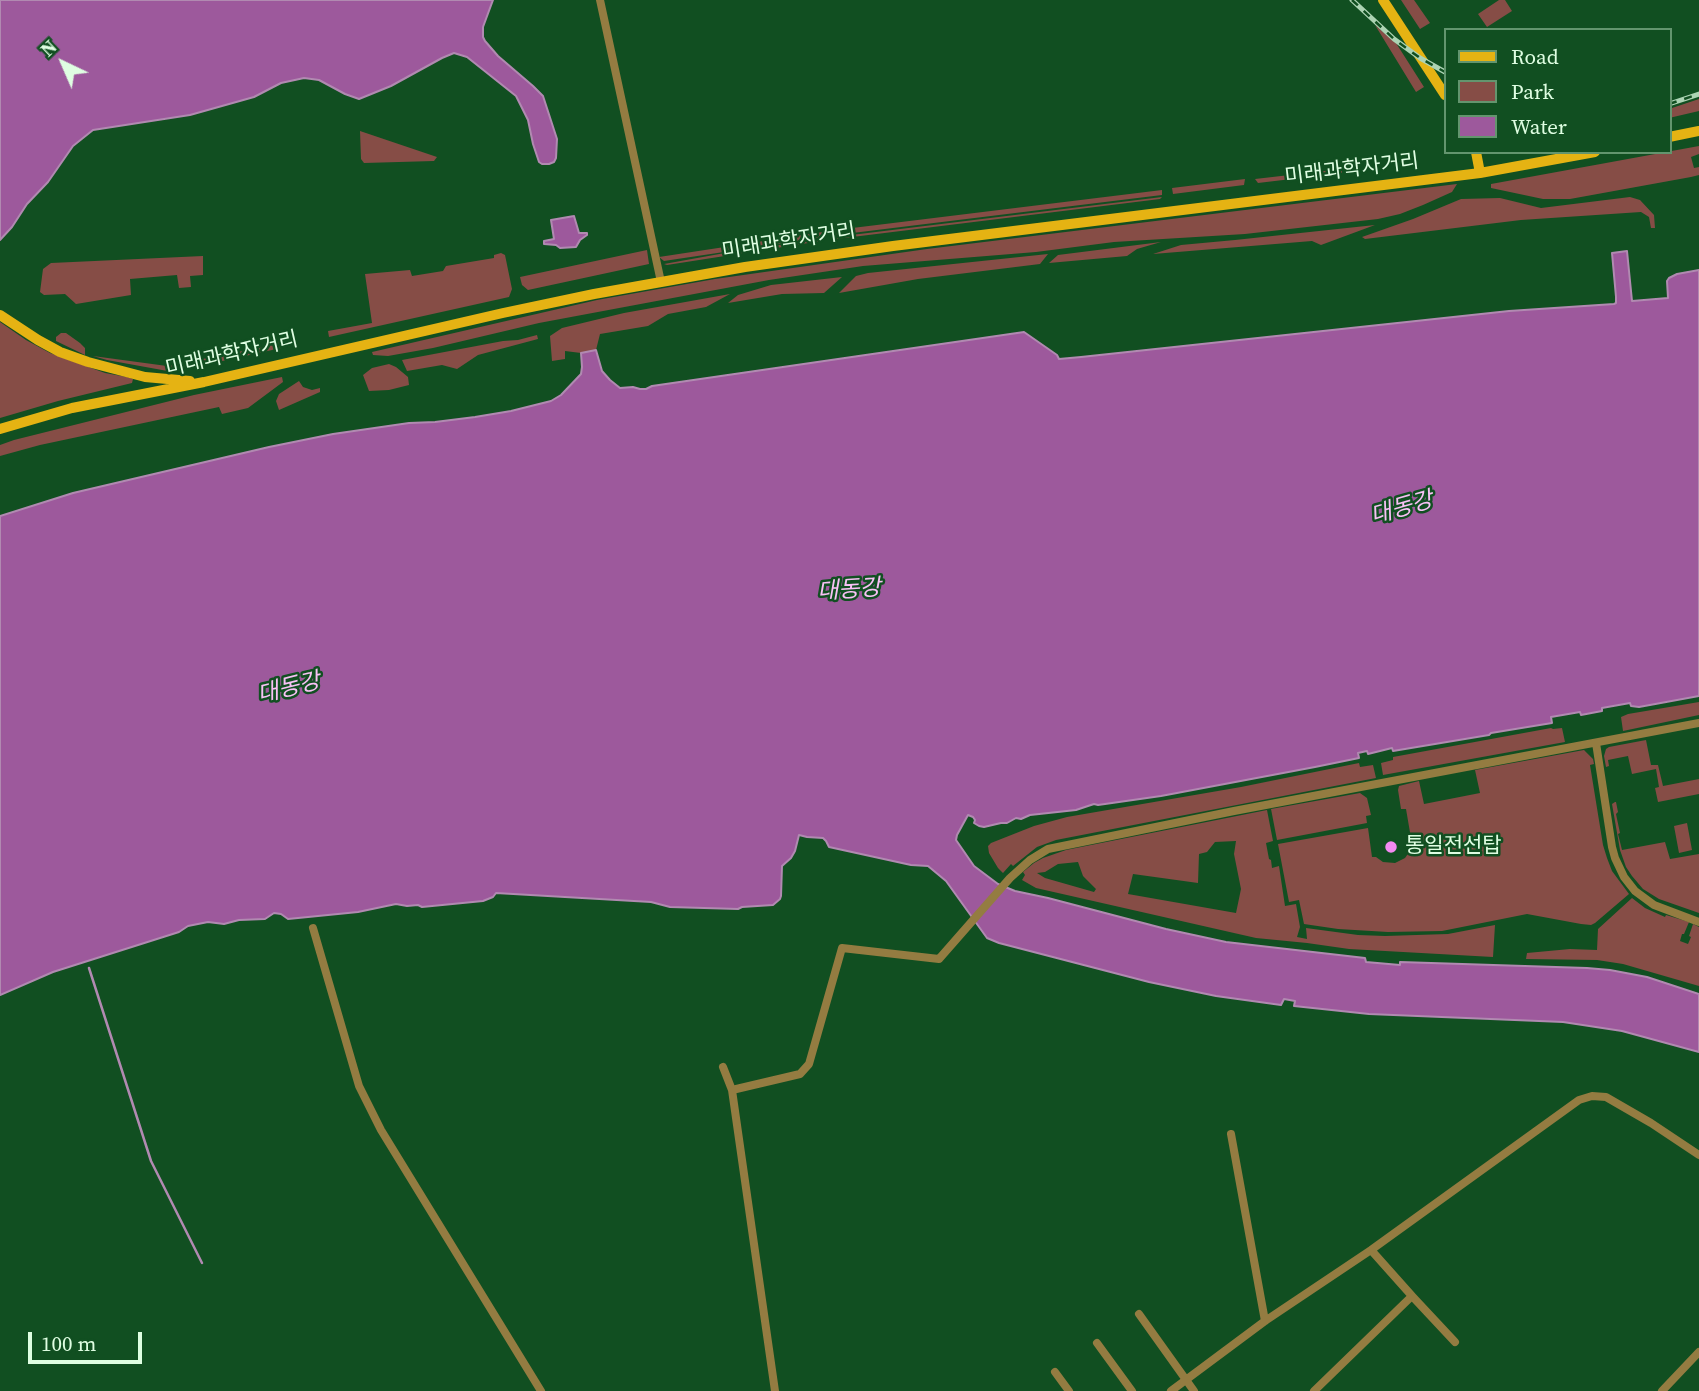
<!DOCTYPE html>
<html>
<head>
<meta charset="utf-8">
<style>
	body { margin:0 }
	#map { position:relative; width:1699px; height:1391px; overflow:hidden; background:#114f21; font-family:"Source Serif 4",serif }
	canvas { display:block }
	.legend { position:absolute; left:1444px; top:28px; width:228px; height:126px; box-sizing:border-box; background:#114f21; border:2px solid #63956e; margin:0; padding:9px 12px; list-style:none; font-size:21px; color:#dffee2 }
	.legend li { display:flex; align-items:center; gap:14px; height:35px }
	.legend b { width:35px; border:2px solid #63956e }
	.north { position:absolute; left:28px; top:28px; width:70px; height:70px; -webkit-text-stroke:5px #114f21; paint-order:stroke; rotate:316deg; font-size:19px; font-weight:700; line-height:28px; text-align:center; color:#dffee2 }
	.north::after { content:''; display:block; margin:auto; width:24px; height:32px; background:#dffee2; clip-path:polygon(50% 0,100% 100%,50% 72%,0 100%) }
	.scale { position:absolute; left:28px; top:1332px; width:114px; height:32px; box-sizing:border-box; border:4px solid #dffee2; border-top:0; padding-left:9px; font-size:21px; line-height:24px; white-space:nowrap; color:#dffee2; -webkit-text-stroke:5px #114f21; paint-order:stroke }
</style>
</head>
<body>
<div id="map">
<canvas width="1699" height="1391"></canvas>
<ul class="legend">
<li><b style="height:9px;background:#e5b313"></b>Road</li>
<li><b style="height:19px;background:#864d46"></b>Park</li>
<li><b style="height:19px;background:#9d599c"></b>Water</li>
</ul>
<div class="north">N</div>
<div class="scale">100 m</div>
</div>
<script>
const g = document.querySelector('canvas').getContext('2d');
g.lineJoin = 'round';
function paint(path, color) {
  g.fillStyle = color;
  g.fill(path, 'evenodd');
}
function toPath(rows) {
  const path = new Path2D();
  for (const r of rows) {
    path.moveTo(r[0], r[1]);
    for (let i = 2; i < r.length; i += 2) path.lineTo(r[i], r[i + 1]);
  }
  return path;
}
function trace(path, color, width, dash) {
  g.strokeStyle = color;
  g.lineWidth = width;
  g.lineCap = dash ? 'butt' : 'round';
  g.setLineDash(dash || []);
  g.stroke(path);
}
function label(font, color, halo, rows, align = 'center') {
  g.font = font + ' "Source Serif 4","Noto Sans KR",serif';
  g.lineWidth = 5;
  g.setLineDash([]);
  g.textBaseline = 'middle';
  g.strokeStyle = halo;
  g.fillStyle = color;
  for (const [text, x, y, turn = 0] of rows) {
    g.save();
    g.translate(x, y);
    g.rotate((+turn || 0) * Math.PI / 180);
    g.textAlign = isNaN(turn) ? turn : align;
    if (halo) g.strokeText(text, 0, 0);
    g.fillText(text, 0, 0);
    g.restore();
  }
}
const green = toPath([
	[1401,0,1414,0,1430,23,1420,29],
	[1499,0,1505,0,1512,11,1487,27,1478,14],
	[1375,25,1396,43,1424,87,1416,92],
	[1699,99,1699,111,1669,118,1669,109],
	[360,131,437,157,434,161,364,163,361,159],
	[1699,146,1699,154,1691,157,1694,168,1699,167,1699,175,1691,177,1570,199,1543,199,1491,188,1491,184],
	[1342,169,1342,173,1258,183,1255,179],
	[1245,179,1244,185,1173,194,1172,188],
	[1457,184,1452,192,1423,205,1400,214,1378,219,1245,234,1114,242,1036,252,863,266,769,280,539,323,433,348,388,356,373,355,372,352,597,300,715,279,927,249],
	[1162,190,1162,195,836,235,836,230],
	[1162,197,1160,199,836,239,835,237],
	[1630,197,1640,200,1654,215,1655,228,1651,228,1649,217,1641,212,1521,220,1365,239,1362,237,1413,219,1461,199,1500,198,1541,208],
	[1375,225,1321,245,1312,241,1153,254,1181,245,1235,240],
	[823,232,824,237,664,261,659,257],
	[823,239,821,241,667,265,664,264,736,251],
	[1161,242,1137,249,1127,256,1049,263,1058,255],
	[647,250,649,264,528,290,522,285,520,277],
	[501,253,505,255,512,289,509,297,329,337,328,331,372,323,365,274,410,270,412,276,443,271,446,266,494,258,494,255],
	[1048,254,1040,264,918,279,839,293,856,276,868,273],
	[203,256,203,275,190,276,191,287,179,288,177,275,130,279,131,295,76,304,65,294,44,295,40,292,43,269,51,263],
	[842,277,824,293,782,294,728,303,738,295,771,285],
	[730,294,706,307,668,314,648,326,600,334,596,350,581,353,565,351,565,359,552,361,550,336,562,328,624,313],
	[0,322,26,340,50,353,105,373,127,377,133,379,132,383,58,401,0,418],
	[61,333,66,333,80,343,85,348,85,355,56,341,56,337],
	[537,335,538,339,478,355,457,369,442,365,407,371,402,360,503,341,518,340],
	[291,339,290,346,173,372,107,360,93,356,167,366,268,346,268,343],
	[389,364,396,367,408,377,409,385,389,390,369,391,363,375,372,368],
	[282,377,283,382,248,408,222,414,219,407,40,445,0,456,0,445,14,440,194,395],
	[299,381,303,387,312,390,320,388,320,392,279,410,276,401,279,394],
	[1699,702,1699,715,1623,731,1621,717,1628,714],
	[1551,728,1553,729,1562,728,1565,742,1383,775,1381,763,1393,760,1393,757],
	[1646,740,1651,765,1658,765,1663,786,1699,779,1699,794,1658,802,1655,788,1659,787,1656,769,1632,774,1628,756,1608,760,1609,766,1606,767,1604,756,1606,749,1609,747],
	[1584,750,1593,759,1594,764,1590,765,1603,845,1607,858,1612,871,1629,894,1595,923,1591,925,1581,924,1527,914,1442,931,1388,932,1338,929,1304,924,1299,900,1289,902,1278,844,1368,828,1372,857,1376,857,1383,862,1395,863,1405,858,1410,851,1413,850,1406,809,1401,809,1398,790,1399,786,1419,781,1424,804,1480,793,1475,770],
	[1359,763,1360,767,1373,765,1376,778,1056,840,1037,847,1013,866,1011,864,1003,873,998,868,989,853,988,846,991,843,1034,826,1067,817,1241,787],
	[1360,793,1367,798,1371,815,1366,816,1367,823,1277,840,1271,809],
	[1615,802,1616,802,1618,812,1616,814,1620,833,1618,834,1622,850,1665,842,1670,859,1699,854,1699,913,1659,899,1643,889,1632,876,1626,867,1620,850,1612,804],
	[1267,810,1273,841,1266,843,1269,859,1271,860,1272,868,1279,866,1285,906,1296,904,1300,927,1297,937,1307,939,1306,928,1358,935,1385,936,1448,934,1495,925,1493,957,1349,949,1307,943,1256,938,1036,888,1022,880,1025,875,1023,872,1034,863,1043,858,1066,850],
	[1215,842,1236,841,1234,854,1241,889,1236,913,1128,894,1133,874,1198,883,1199,854,1207,852],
	[1078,862,1083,876,1096,889,1094,892,1045,878,1037,873,1045,872,1058,864],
	[1687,823,1692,850,1679,853,1674,826],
	[1632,898,1645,908,1665,917,1666,915,1689,922,1684,934,1682,934,1680,941,1688,944,1691,937,1689,936,1693,924,1699,927,1699,986,1623,964,1597,960,1526,959,1527,953,1570,949,1597,950,1598,929]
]);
const water = toPath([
	[0,0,493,0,483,27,483,37,485,41,498,56,533,86,543,96,557,139,556,158,554,162,549,164,542,164,539,162,533,144,528,120,516,96,467,57,454,53,442,58,391,86,359,99,345,94,319,80,304,78,281,83,254,97,190,115,93,130,73,146,48,182,27,204,12,227,0,240,0,0],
	[574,216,579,233,587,233,587,235,580,240,576,247,560,248,556,245,544,244,544,241,554,239,551,220,574,216],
	[1627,251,1632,301,1668,298,1667,281,1669,278,1677,274,1699,270,1699,696,1639,707,1631,706,1630,703,1602,708,1602,711,1581,715,1580,712,1551,717,1552,723,1491,733,1489,735,1393,751,1392,748,1368,754,1367,751,1358,753,1359,758,1315,767,1161,796,1098,805,1094,804,1076,810,1030,815,1021,819,1016,818,1007,823,1001,823,984,827,979,826,974,823,975,820,973,817,968,815,957,835,956,840,974,866,998,884,1015,891,1048,898,1166,929,1226,942,1365,958,1366,962,1400,965,1400,962,1587,968,1610,970,1647,977,1699,994,1699,1052,1622,1031,1563,1022,1369,1014,1294,1006,1295,1001,1284,999,1281,1005,1216,996,1149,982,999,943,987,938,946,881,928,866,911,865,829,847,826,841,823,838,807,837,799,835,795,851,791,858,782,866,781,896,780,899,773,905,742,907,738,909,670,907,651,902,496,893,493,897,483,901,422,907,418,905,407,906,396,904,358,912,288,919,281,914,274,913,265,919,239,920,224,924,208,922,188,926,179,932,53,972,0,995,0,516,73,493,269,447,333,434,409,423,435,422,475,417,511,411,551,401,561,395,581,374,582,367,581,353,596,350,602,371,610,380,620,388,633,387,640,389,646,389,652,386,1024,332,1057,355,1059,359,1081,357,1509,311,1614,304,1616,303,1616,297,1612,253,1627,251]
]);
const stream = toPath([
	[89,968,151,1161,202,1263]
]);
const minor = toPath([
	[600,0,661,282],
	[1596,743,1612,847,1615,858,1624,877,1635,891,1654,905,1699,922],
	[313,928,359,1086,381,1130,541,1391],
	[723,1067,732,1090,775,1391],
	[732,1090,800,1074,809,1064,842,948,939,959,1010,878,1030,860,1048,849,1234,811,1699,723],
	[1231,1134,1265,1321],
	[1371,1250,1412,1296],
	[1139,1314,1194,1391],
	[1097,1343,1132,1391],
	[1055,1372,1069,1391],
	[1171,1391,1265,1321,1371,1250,1579,1100,1592,1096,1606,1097,1651,1123,1699,1155],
	[1314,1391,1412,1296,1455,1342],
	[1662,1391,1699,1352]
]);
const major = toPath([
	[1383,0,1445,95],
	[1669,137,1699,131],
	[1476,152,1480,173],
	[0,315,38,340,60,352,88,362,145,377,190,381],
	[0,429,72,408,204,382,503,313,594,294,745,267,893,246,1480,173,1595,152]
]);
const rail = toPath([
	[1352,0,1394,39,1420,58,1445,72],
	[1669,104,1699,94]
]);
const markers = [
	[1391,847,7,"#f38af1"]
];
const streetNames = [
	["미래과학자거리",1352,170,-7],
	["미래과학자거리",789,242,-9],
	["미래과학자거리",232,355,-13]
];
const poiNames = [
	["통일전선탑",1405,847]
];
const waterNames = [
	["대동강",1402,509,-16],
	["대동강",849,591,-4],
	["대동강",289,689,-14]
];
paint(green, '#864d46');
paint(water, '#9d599c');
trace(water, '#b18ab1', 2);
trace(stream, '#b18ab1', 2.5);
trace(minor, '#947c41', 8);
trace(major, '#e5b313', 10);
trace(rail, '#acd3b3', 5);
trace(rail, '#114f21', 2.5, [8]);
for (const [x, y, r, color] of markers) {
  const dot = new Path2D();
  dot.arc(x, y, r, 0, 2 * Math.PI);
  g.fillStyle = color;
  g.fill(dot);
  trace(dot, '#114f21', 2.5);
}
label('21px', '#dffee2', '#114f21', streetNames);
label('21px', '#dffee2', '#114f21', poiNames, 'left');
label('italic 23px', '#f9c1f6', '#114f21', waterNames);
</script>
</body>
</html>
